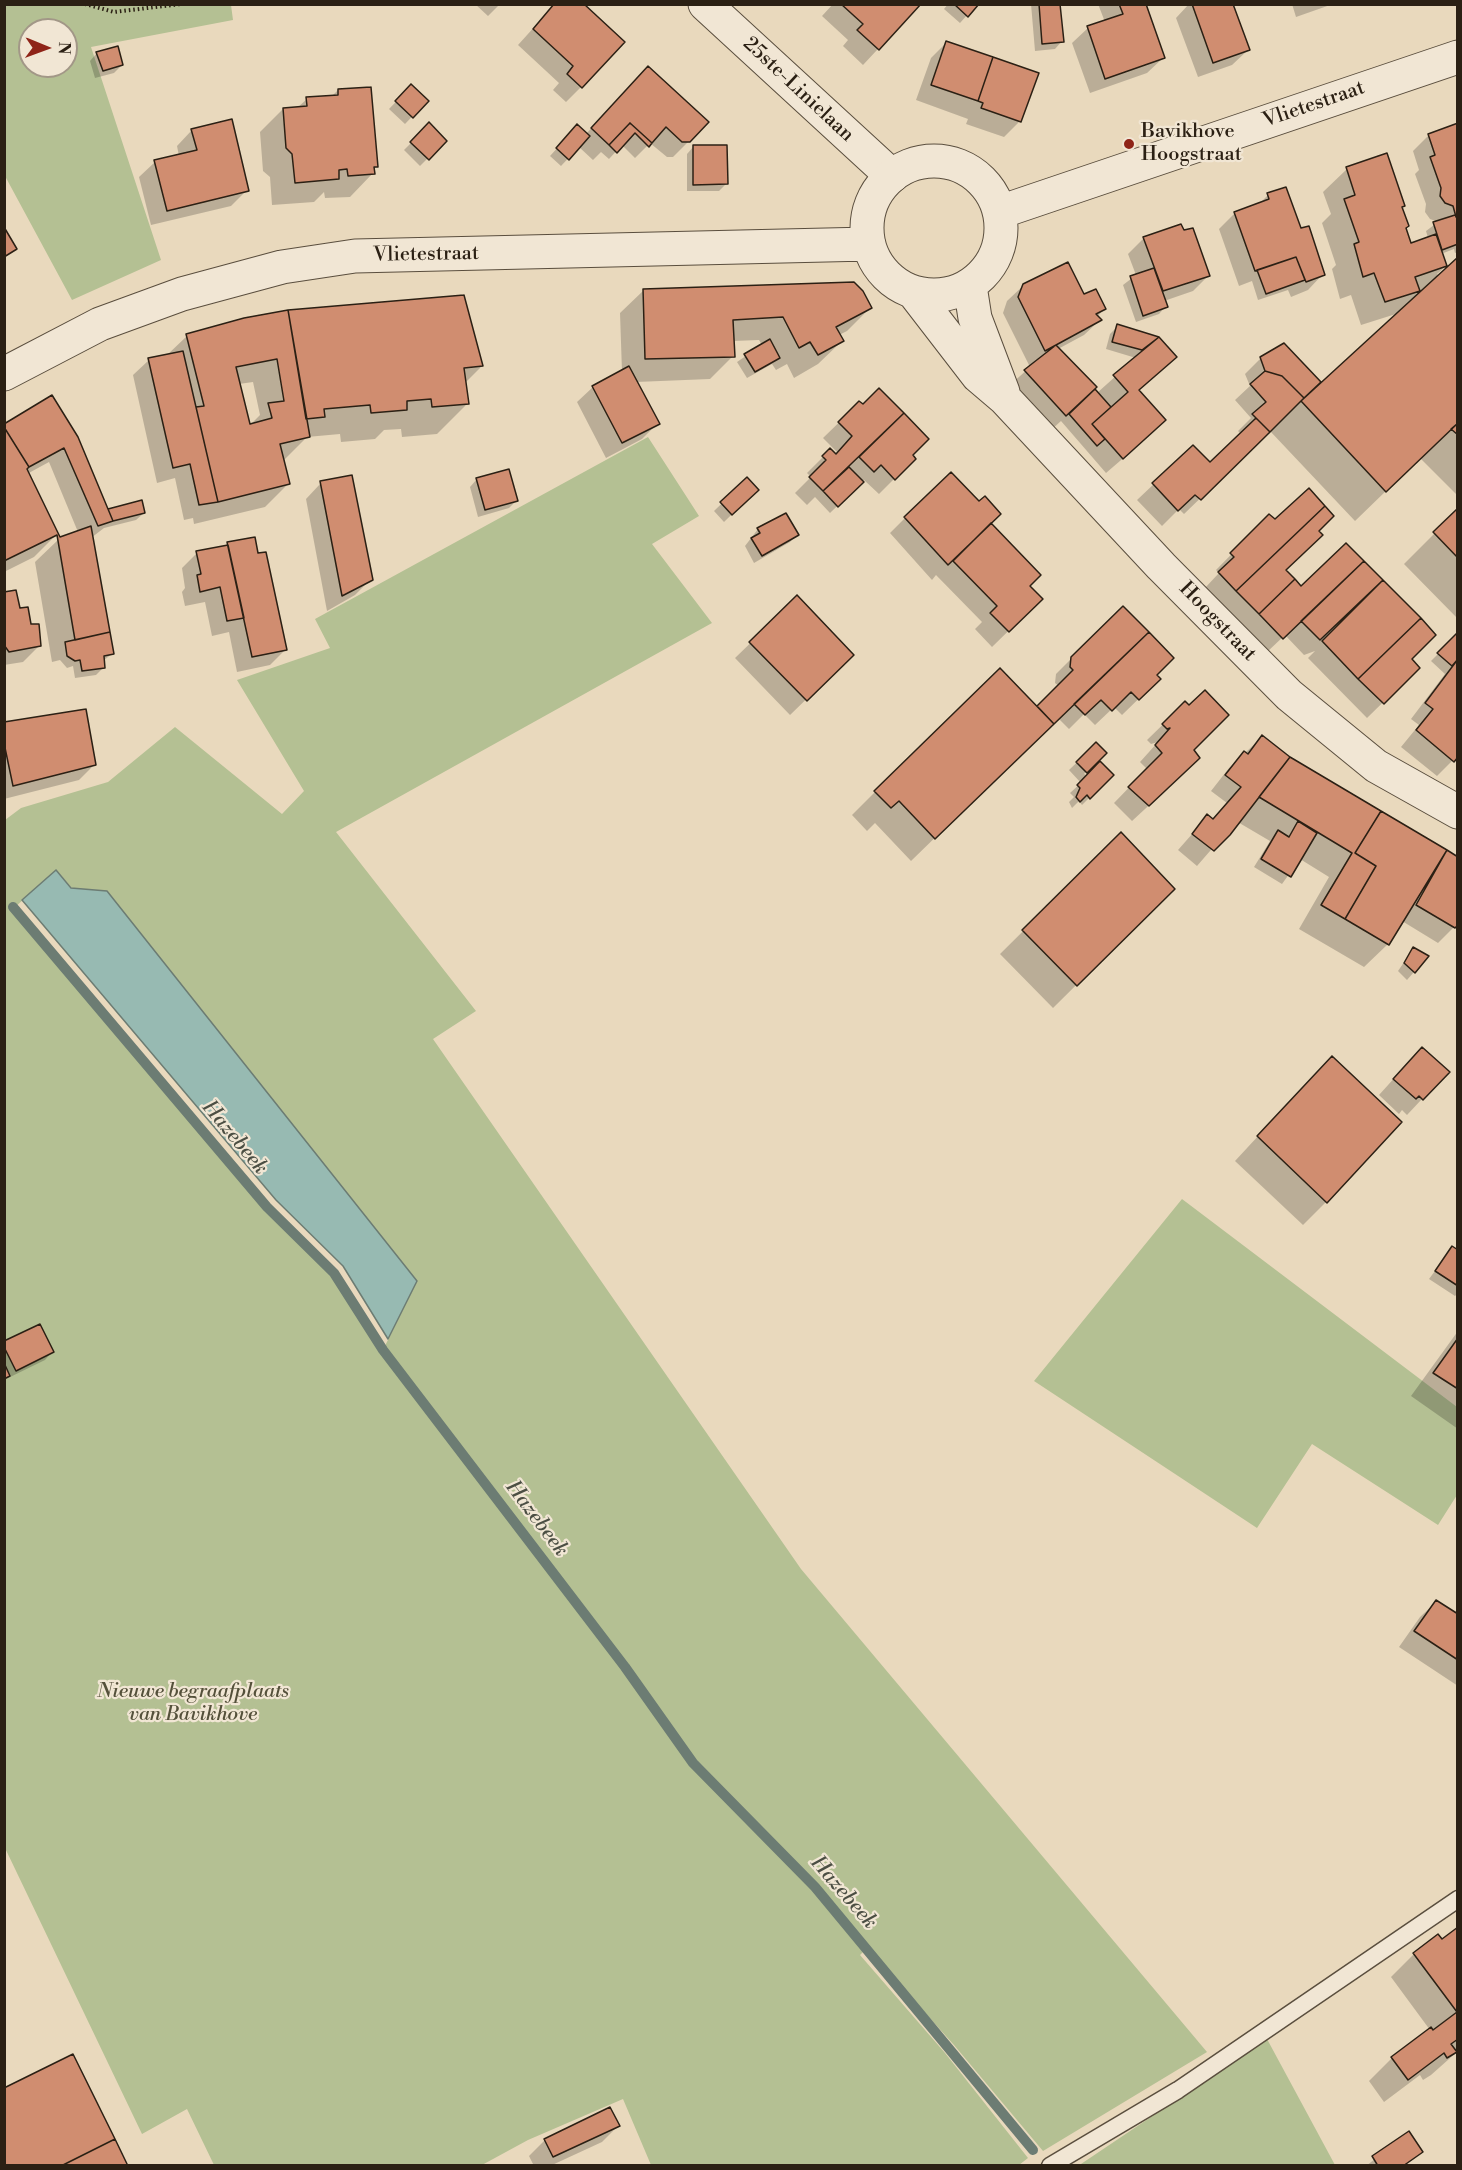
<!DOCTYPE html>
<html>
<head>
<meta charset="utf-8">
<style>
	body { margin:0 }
	#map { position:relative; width:1462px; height:2170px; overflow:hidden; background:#e9d9bd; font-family:"Libre Bodoni",serif }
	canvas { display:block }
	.frame { position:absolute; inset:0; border:6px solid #2b2014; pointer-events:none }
	.north { position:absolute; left:18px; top:18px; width:60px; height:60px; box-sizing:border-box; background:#f1e6d4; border:2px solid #a29787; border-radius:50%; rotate:91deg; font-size:16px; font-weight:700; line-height:24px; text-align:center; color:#2b2014 }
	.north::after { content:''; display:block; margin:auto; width:21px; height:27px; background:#8f2418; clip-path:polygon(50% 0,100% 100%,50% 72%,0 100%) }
</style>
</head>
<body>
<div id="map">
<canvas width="1462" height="2170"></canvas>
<div class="frame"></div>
<div class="north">N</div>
</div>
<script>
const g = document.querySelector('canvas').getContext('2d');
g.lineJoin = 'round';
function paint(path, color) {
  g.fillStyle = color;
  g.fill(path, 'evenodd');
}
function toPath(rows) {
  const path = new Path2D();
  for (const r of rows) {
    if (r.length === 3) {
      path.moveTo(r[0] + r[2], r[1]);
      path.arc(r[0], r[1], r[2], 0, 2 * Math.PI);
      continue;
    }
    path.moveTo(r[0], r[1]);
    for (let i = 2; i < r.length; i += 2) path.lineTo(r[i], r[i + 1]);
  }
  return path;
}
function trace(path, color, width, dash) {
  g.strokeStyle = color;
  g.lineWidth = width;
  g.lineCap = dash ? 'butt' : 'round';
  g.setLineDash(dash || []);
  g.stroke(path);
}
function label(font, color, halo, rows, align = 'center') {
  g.font = font + ' "Libre Bodoni",serif';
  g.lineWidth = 4.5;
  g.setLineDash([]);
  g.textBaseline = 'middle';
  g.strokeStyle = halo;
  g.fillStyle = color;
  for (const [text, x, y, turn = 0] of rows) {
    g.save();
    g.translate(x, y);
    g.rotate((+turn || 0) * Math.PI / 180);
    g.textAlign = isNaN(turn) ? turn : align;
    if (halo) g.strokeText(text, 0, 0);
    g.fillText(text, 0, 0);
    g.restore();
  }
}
const green = toPath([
	[4,5,231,5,233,20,91,47,161,260,72,300,5,176],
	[30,30,66,30,66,66,30,66],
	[648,437,699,516,652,544,712,623,336,832,476,1011,433,1039,801,1569,1207,2052,1043,2151,954,2045,867,1948,860,1955,945,2053,1028,2158,1019,2165,651,2165,623,2099,528,2140,482,2165,214,2165,187,2109,142,2134,5,1848,5,820,21,808,108,782,175,727,282,814,304,791,237,680,330,648,315,619],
	[56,870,417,1281,383,1350,334,1273,267,1207,14,908],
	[1182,1199,1457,1407,1457,1495,1438,1525,1312,1444,1257,1528,1034,1381],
	[1267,2039,1335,2165,1078,2166]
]);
const water = toPath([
	[56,870,71,888,107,891,417,1281,388,1339,343,1266,276,1200,22,900,56,870]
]);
const shadow = toPath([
	[475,4,500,4,488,16],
	[555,4,581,87,566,102,553,90,559,83,518,45],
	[833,4,919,5,863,65,843,46,848,40,822,16],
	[948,4,977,4,960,23,944,9],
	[1031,4,1058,4,1062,41,1055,49,1035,51],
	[1098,4,1144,4,1163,58,1147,73,1090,93,1072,43,1088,28,1105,22],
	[1189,4,1232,4,1248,50,1232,65,1198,77,1176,18],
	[1292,4,1333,4,1296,17],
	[947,42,1037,73,1019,122,1004,137,966,124,968,119,916,100,931,58],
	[97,53,122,65,114,73,95,78,90,61],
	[633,83,689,141,673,157,667,157,650,143,635,158,622,145,609,159,601,152,593,160,579,147,561,166,550,156,570,134,586,134],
	[411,86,427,101,405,124,389,109],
	[338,90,376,166,373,173,350,197,325,198,324,192,314,202,272,205,270,177,263,171,260,132,283,109,297,108,307,99,331,97],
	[429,125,445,141,420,166,404,150],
	[1458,125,1458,252,1455,253,1454,249,1441,254,1446,266,1437,274,1439,276,1458,259,1458,496,1420,458,1355,521,1270,431,1184,514,1179,509,1162,526,1137,500,1193,447,1210,464,1241,434,1238,431,1251,418,1235,400,1250,386,1245,374,1261,358,1315,390,1399,313,1361,325,1351,295,1340,299,1332,269,1336,265,1322,223,1331,214,1323,192,1347,169,1404,206,1401,208,1410,244,1428,238,1426,231,1438,222,1430,219,1425,212,1426,204,1415,174,1419,170,1413,151,1429,135],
	[192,130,247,190,231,206,151,225,139,177,155,162,179,156,177,146],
	[694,146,726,184,719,191,687,191,687,154],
	[1268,195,1300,230,1323,274,1308,290,1291,297,1288,290,1258,300,1252,281,1239,286,1219,229,1235,213,1258,205],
	[1144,238,1208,276,1193,291,1164,301,1166,306,1159,314,1136,322,1123,285,1136,275,1128,254],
	[1024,285,1084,296,1104,309,1097,317,1100,320,1084,335,1058,349,1097,393,1136,358,1106,349,1110,334,1118,326,1158,339,1175,357,1138,391,1149,436,1106,473,1061,421,1050,431,1009,386,1030,367,1003,313,1007,301],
	[644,290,871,307,847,331,839,335,842,341,818,364,794,378,787,364,776,370,772,364,747,378,737,362,762,345,759,340,733,341,733,356,710,379,636,382,658,423,642,439,606,458,577,402,593,387,622,372,620,313],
	[187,336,482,366,465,383,468,403,437,434,402,437,401,429,384,430,375,439,341,442,340,434,307,437,283,461,289,483,265,507,194,524,193,518,184,520,175,478,157,483,133,375,149,360,166,356],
	[253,382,260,415,249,426,239,384],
	[879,390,927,439,911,455,914,459,879,494,864,480,830,513,815,497,807,505,795,493,811,477,807,473,830,450,835,455,837,452,823,438,859,403,863,406],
	[51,397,107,511,141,502,144,513,136,520,104,528,91,538,113,653,103,661,104,667,96,675,75,678,73,666,67,668,60,660,52,662,35,562,59,539,78,532,49,462,27,474,57,534,34,557,4,572,4,426],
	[477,479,516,501,509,508,478,517,470,487],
	[747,479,757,490,724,522,714,511],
	[321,483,371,579,355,595,327,611,306,499],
	[1458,510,1458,619,1404,564],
	[1269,516,1284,570,1301,588,1346,545,1434,635,1409,659,1418,668,1367,718,1308,658,1315,651,1304,655,1285,635,1266,653,1204,589,1219,573,1216,570],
	[905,518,989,524,1028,586,1041,599,992,647,975,629,982,622,936,575,932,580,890,533],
	[758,529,797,535,790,542,754,563,745,546],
	[197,553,286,649,270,665,237,672,229,632,212,636,205,602,185,606,182,592,185,588,182,568],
	[4,594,19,609,39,646,23,662,4,665],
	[797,598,852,655,790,715,735,658],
	[1458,634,1458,755,1437,776,1401,747,1419,725,1411,719,1445,674,1431,661],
	[1072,658,1155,675,1159,679,1122,715,1114,707,1095,725,1084,714,1069,729,1058,718,911,861,875,823,867,831,852,815,875,792,1037,708,1059,686,1055,683,1056,674],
	[1185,703,1192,750,1183,774,1132,821,1114,803,1147,769,1140,762,1158,742,1151,744,1147,740],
	[4,724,95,764,79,780,4,799],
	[1262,737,1289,758,1458,859,1458,923,1438,943,1402,921,1388,944,1364,967,1299,929,1329,877,1300,859,1282,884,1254,867,1270,841,1236,821,1197,866,1178,850,1208,816,1212,820,1227,803,1211,791,1229,768],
	[1096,744,1104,753,1084,774,1086,775,1100,763,1112,775,1082,805,1079,801,1072,808,1069,802,1074,797,1070,793,1081,783,1069,770],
	[1121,834,1173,889,1053,1008,1000,954],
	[1413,949,1427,957,1407,980,1398,971],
	[1407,1064,1422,1099,1407,1115,1402,1110,1399,1114,1379,1095],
	[1309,1081,1326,1202,1303,1225,1235,1161],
	[1452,1248,1458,1251,1458,1293,1455,1296,1429,1279],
	[1458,1331,1458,1429,1411,1396],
	[4,1343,52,1352,45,1360,4,1380],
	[1436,1602,1458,1616,1458,1686,1399,1647,1420,1617],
	[1458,1929,1458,2051,1431,2075,1423,2080,1420,2075,1384,2102,1369,2081,1392,2058,1430,2030,1391,1977,1414,1954,1442,1941],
	[618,2126,602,2142,550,2166,534,2166,529,2156,545,2140],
	[1408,2133,1421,2152,1414,2159,1404,2166,1366,2166]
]);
const stream = toPath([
	[13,907,267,1207,334,1273,383,1350,625,1667,693,1763,815,1887,1033,2150]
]);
const building = toPath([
	[554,4,584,4,625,42,582,88,567,74,573,66,533,29,554,4],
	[841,4,921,4,879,50,857,30,863,24,841,4],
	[954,4,979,4,968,17,954,4],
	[1039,4,1060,4,1064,42,1042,44,1039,4],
	[1119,4,1146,4,1165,58,1105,79,1087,26,1123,14,1119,4],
	[1192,4,1233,4,1250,50,1213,63,1192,4],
	[946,41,993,57,978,101,931,85,946,41],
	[118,46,123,65,103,71,96,52,118,46],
	[993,57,1039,73,1021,122,981,108,983,103,978,101,993,57],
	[648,66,709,122,690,142,682,142,666,127,652,143,630,123,609,145,591,128,648,66],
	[411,84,429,101,413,118,395,101,411,84],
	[371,87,378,167,374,167,375,174,348,176,347,169,339,170,339,179,295,183,292,154,286,148,283,108,307,106,306,97,338,95,338,89,371,87],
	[232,119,249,191,167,211,154,160,197,150,191,129,232,119],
	[429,122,447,141,429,160,410,142,429,122],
	[630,123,652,143,649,147,635,133,617,153,609,145,630,123],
	[1458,123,1458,217,1456,217,1453,206,1445,203,1440,196,1441,188,1430,157,1435,155,1428,134,1458,123],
	[577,124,590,136,569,160,556,148,577,124],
	[693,145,727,145,728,184,693,185,693,145],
	[1387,153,1405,206,1402,207,1409,226,1406,228,1411,243,1436,234,1447,266,1415,277,1420,291,1385,302,1374,273,1363,277,1354,244,1359,242,1344,199,1355,195,1346,167,1387,153],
	[1286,187,1301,228,1309,226,1325,275,1306,282,1296,257,1255,271,1234,212,1269,199,1267,193,1286,187],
	[1455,215,1458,217,1458,244,1442,250,1433,222,1455,215],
	[1181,224,1184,230,1193,228,1210,276,1163,291,1143,237,1181,224],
	[4,227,17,249,4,257,4,227],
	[1296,257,1305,280,1266,294,1257,270,1296,257],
	[1458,257,1458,423,1386,492,1301,401,1458,257],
	[1068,262,1084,294,1096,289,1106,309,1096,314,1102,320,1045,351,1018,297,1023,284,1068,262],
	[1154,268,1168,307,1143,316,1130,276,1154,268],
	[854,282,863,291,872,308,836,327,844,341,818,355,810,342,799,348,783,317,733,320,735,357,645,359,643,289,854,282],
	[464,295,483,366,464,368,469,404,432,407,431,399,407,401,407,410,371,413,370,405,324,409,325,417,306,419,288,310,464,295],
	[288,310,310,437,280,444,290,484,218,502,196,407,204,406,186,334,244,318,288,310],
	[277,359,284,401,268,403,272,418,250,424,236,367,277,359],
	[1117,324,1159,337,1142,350,1112,342,1117,324],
	[1159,337,1177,357,1139,390,1166,420,1123,459,1092,424,1128,392,1113,375,1159,337],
	[770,339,780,358,755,372,744,354,770,339],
	[1284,343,1321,382,1304,398,1282,376,1265,371,1260,357,1284,343],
	[1056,345,1097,387,1066,416,1024,370,1056,345],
	[183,351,218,502,199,505,190,464,173,468,148,358,183,351],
	[629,366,660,424,622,443,592,386,629,366],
	[1265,371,1282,376,1304,398,1270,432,1252,414,1266,402,1250,384,1265,371],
	[879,388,904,413,823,491,809,477,826,460,822,456,830,448,836,454,852,436,838,422,859,401,863,404,879,388],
	[1095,389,1111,407,1092,424,1105,439,1097,446,1069,414,1095,389],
	[52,395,78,437,113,521,98,526,64,448,29,467,4,427,4,424,52,395],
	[904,413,929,439,913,455,916,459,895,480,881,465,874,472,859,457,904,413],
	[1256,418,1270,432,1201,500,1195,495,1178,511,1152,483,1193,445,1210,462,1256,418],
	[1458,423,1458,435,1451,429,1458,423],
	[4,427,29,467,27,469,60,537,91,526,110,632,75,640,57,535,4,561,4,427],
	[849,467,864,482,838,507,823,491,849,467],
	[509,469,518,501,485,510,476,478,509,469],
	[951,472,979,501,985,496,1001,514,948,565,904,517,951,472],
	[352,475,373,580,342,596,320,481,352,475],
	[747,477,759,490,732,515,720,502,747,477],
	[1309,488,1325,506,1236,591,1218,572,1234,557,1230,553,1269,514,1275,519,1309,488],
	[142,500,145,513,113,521,108,509,142,500],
	[1325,506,1334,516,1319,531,1323,535,1286,570,1295,579,1259,614,1236,591,1325,506],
	[1458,508,1458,558,1433,532,1458,508],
	[786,513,799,535,762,556,751,538,760,533,757,528,786,513],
	[991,523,1041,575,1030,586,1043,599,1009,632,990,613,997,606,953,561,991,523],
	[255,537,258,553,266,552,287,650,252,657,227,542,255,537],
	[1346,543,1364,561,1283,639,1259,614,1295,579,1301,586,1346,543],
	[228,545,244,618,227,621,220,587,200,592,197,575,201,574,196,551,228,545],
	[1364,561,1383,580,1320,640,1301,621,1364,561],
	[1383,580,1421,618,1358,679,1322,641,1383,580],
	[16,590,20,608,28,607,31,624,39,624,41,646,9,652,4,645,4,592,16,590],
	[797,595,854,655,807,701,749,642,797,595],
	[1123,606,1149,632,1054,724,1037,706,1073,670,1070,667,1071,657,1123,606],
	[1421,618,1436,635,1412,659,1420,668,1384,704,1358,679,1421,618],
	[110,632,114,654,104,656,105,668,82,671,80,660,75,661,67,656,65,642,110,632],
	[1149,632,1174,658,1157,675,1161,679,1139,700,1131,692,1112,711,1101,700,1085,715,1074,704,1149,632],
	[1458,632,1458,659,1452,666,1437,653,1458,632],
	[1458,659,1458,757,1454,762,1416,730,1433,709,1425,703,1458,659],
	[1000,668,1054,724,935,839,899,801,891,808,874,791,1000,668],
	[1205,690,1229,715,1194,750,1200,758,1149,806,1128,787,1162,753,1155,745,1170,728,1167,729,1162,724,1185,701,1189,705,1205,690],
	[86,709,96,765,13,786,4,743,4,722,86,709],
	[1262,735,1290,757,1230,835,1214,851,1192,834,1207,814,1213,819,1241,787,1225,775,1244,751,1248,754,1262,735],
	[1096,742,1107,753,1087,773,1076,762,1096,742],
	[1290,757,1381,811,1355,853,1376,866,1345,919,1321,905,1352,853,1259,797,1290,757],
	[1100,761,1114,775,1090,799,1087,795,1080,802,1076,797,1080,788,1077,785,1100,761],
	[1381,811,1447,850,1389,945,1345,919,1376,866,1355,853,1381,811],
	[1298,821,1317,833,1291,877,1261,859,1278,830,1289,837,1298,821],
	[1121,832,1175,889,1077,986,1022,930,1121,832],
	[1447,850,1458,857,1458,925,1455,928,1416,905,1447,850],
	[1413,947,1429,956,1415,973,1404,963,1413,947],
	[1422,1047,1450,1072,1423,1100,1419,1096,1416,1099,1393,1079,1422,1047],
	[1332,1056,1402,1122,1327,1203,1257,1136,1332,1056],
	[1452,1246,1458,1250,1458,1286,1435,1271,1452,1246],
	[40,1324,54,1352,16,1371,4,1347,4,1341,40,1324],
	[1458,1338,1458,1389,1433,1373,1458,1338],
	[5,1365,10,1376,4,1379,4,1366,5,1365],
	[1436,1600,1458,1614,1458,1660,1414,1631,1436,1600],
	[1458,1927,1458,2039,1451,2044,1457,2052,1447,2058,1444,2053,1408,2080,1391,2057,1431,2027,1433,2030,1457,2012,1413,1953,1438,1934,1442,1939,1458,1927],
	[73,2054,115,2139,61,2166,4,2166,4,2088,73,2054],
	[610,2107,620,2126,553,2157,544,2139,610,2107],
	[1409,2131,1423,2152,1403,2166,1378,2166,1372,2156,1409,2131],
	[115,2139,128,2166,61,2166,115,2139]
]);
const path = toPath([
	[85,4,114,12,181,4]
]);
const service = toPath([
	[1050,2166,1178,2090,1458,1899]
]);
const minor = toPath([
	[705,4,892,176]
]);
const tertiary = toPath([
	[934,228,67],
	[1000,212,1458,57],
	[970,286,975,318,1003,392],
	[914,293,978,376,1005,399,1161,566,1289,695,1376,766,1458,812],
	[4,374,100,324,182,294,282,267,355,256,869,244]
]);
const markers = [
	[1129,144,6,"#8f2418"]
];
const streetNames = [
	["25ste-Linielaan",798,90,43],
	["Vlietestraat",1314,105,-19],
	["Vlietestraat",426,255,-1],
	["Hoogstraat",1217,622,46]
];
const poiNames = [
	["Bavikhove",1141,132],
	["Hoogstraat",1141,155]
];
const parkNames = [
	["Nieuwe begraafplaats",193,1692],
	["van Bavikhove",193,1715]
];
const waterNames = [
	["Hazebeek",234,1138,50],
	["Hazebeek",536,1519,53],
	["Hazebeek",843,1893,49]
];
paint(green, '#b4c093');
paint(water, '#97bab2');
trace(water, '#6c7c73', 1.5);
paint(shadow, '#0003');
trace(stream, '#6c7c73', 10);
paint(building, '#d08d70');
trace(building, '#2b2014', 1.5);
trace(service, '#5a4e3e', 19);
trace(minor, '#5a4e3e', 35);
trace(tertiary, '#5a4e3e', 35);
trace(path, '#2b2014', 4, [1.5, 3]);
trace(service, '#f1e6d4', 16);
trace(minor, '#f1e6d4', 33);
trace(tertiary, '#f1e6d4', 33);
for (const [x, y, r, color] of markers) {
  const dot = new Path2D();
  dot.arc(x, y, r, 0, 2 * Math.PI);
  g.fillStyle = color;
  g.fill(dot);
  trace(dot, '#f1e6d4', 2);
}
label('20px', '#2b2014', '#f1e6d4', streetNames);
label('20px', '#2b2014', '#f1e6d4', poiNames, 'left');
label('italic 20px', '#54503a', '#f1e6d4', parkNames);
label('italic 21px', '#4b4e43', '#f1e6d4', waterNames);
</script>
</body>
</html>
